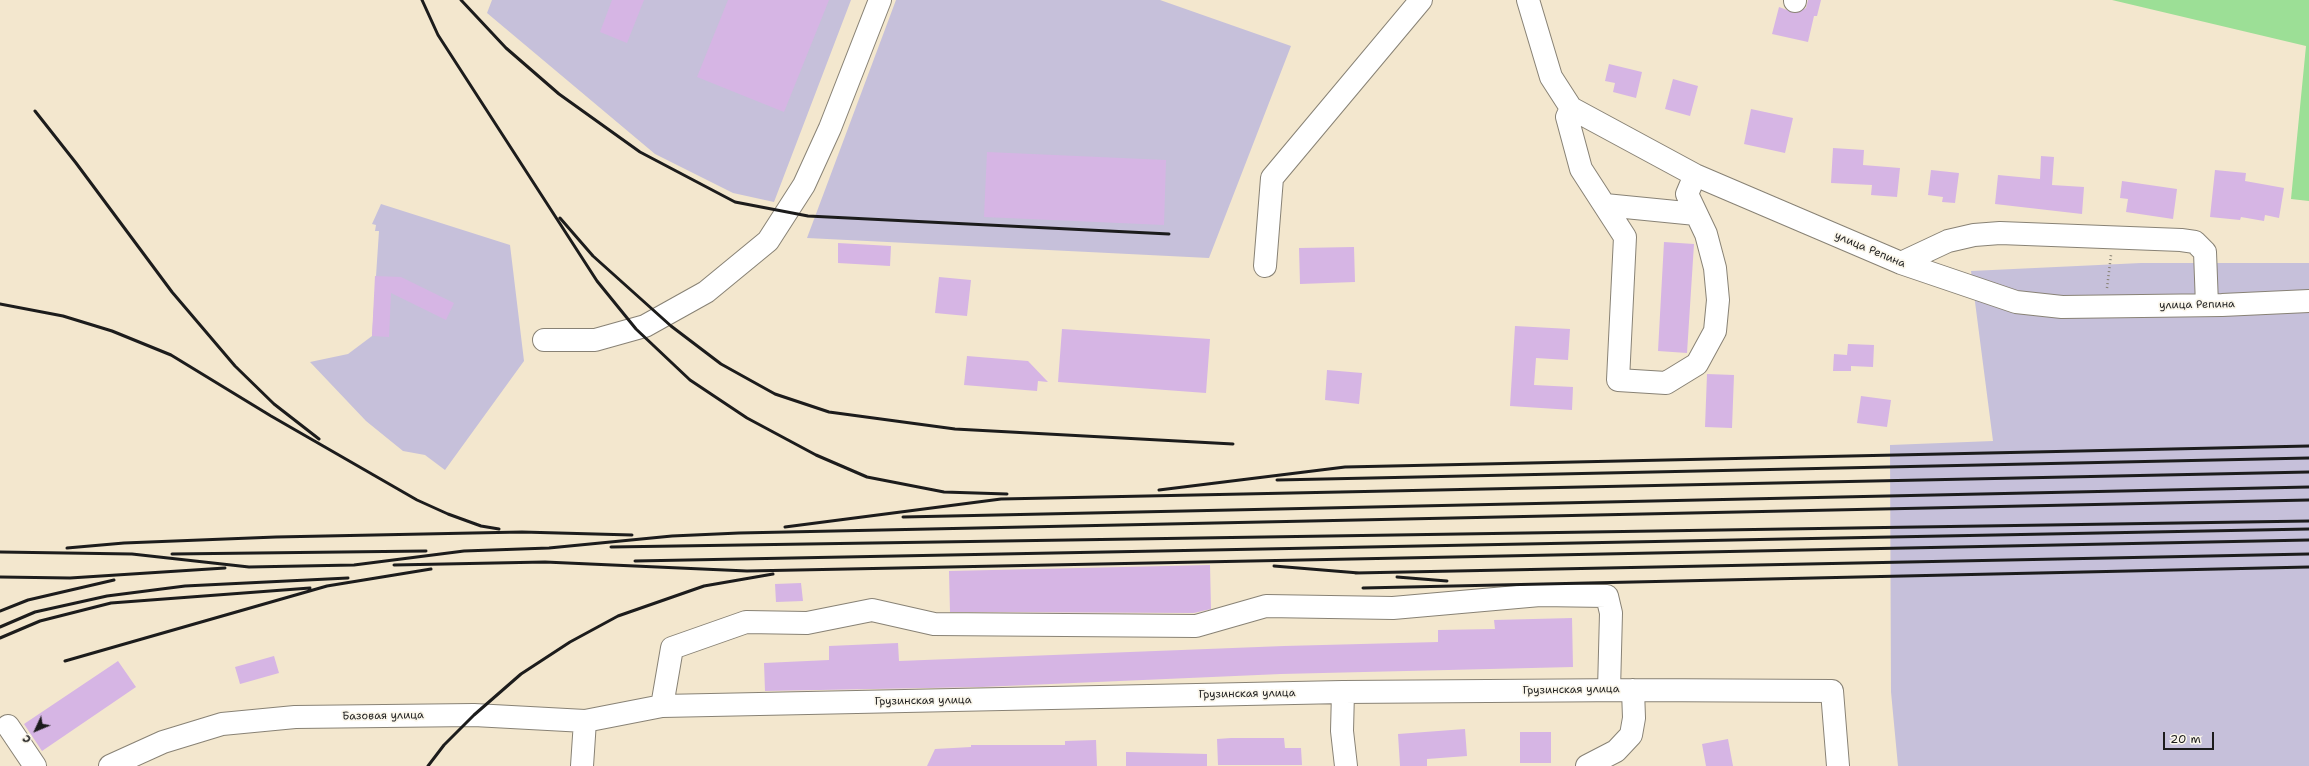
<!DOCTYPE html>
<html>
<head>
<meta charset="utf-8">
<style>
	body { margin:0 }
	#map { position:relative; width:2309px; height:766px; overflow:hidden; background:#f3e7ce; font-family:"Shantell Sans",sans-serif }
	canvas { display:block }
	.north { position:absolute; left:16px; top:710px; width:40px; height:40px; -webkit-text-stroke:3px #fbf7ec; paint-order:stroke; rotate:226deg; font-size:11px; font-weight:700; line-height:16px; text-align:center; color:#1c1c1c }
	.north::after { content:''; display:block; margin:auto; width:14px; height:18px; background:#1c1c1c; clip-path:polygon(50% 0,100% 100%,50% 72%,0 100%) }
	.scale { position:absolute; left:2163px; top:732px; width:51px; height:18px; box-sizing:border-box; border:2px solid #1c1c1c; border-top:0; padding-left:5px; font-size:12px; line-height:14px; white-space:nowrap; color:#1c1c1c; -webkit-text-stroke:3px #fbf7ec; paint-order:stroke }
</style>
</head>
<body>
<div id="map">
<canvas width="2309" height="766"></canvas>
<div class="north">С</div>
<div class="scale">20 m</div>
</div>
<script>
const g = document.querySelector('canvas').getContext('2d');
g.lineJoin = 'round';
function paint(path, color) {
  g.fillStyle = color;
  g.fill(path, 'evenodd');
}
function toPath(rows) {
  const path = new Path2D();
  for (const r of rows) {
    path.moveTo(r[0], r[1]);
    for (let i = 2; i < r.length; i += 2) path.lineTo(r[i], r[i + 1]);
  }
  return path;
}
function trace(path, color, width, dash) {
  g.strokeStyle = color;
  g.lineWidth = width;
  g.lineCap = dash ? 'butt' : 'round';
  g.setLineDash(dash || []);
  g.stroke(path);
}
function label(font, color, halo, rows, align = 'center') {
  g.font = font + ' "Shantell Sans",sans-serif';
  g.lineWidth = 3.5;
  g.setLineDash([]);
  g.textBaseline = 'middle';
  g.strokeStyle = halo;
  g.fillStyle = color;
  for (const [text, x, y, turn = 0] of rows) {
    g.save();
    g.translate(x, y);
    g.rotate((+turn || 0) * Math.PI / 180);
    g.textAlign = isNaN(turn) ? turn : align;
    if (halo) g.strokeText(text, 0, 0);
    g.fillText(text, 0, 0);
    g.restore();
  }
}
const industrial = toPath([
	[492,0,851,0,774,202,733,193,655,154,487,13],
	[896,0,1160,0,1291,46,1209,258,807,238],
	[381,204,510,245,524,361,445,470,425,455,403,451,366,421,310,362,348,354,372,336,379,231,375,231,376,225,372,224],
	[2141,263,2309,263,2309,766,1898,766,1891,692,1890,445,1993,441,1971,271]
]);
const green = toPath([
	[2112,0,2309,0,2309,201,2291,199,2306,46]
]);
const building = toPath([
	[612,0,644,0,627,43,600,32],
	[728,0,829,0,784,112,697,77],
	[1808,0,1821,0,1817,16,1814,16,1808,42,1772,34,1779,7,1795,13,1806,8],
	[1609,64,1642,72,1636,98,1613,92,1615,83,1605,81],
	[1673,79,1698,86,1690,116,1665,109],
	[1751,109,1793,118,1785,153,1744,144],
	[1833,148,1864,150,1863,165,1900,168,1897,197,1871,195,1872,185,1831,183],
	[987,152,1166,160,1164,225,984,217],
	[2041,156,2054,157,2052,185,2084,187,2082,214,1995,204,1998,175,2040,179],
	[1931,170,1959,173,1955,203,1942,202,1943,197,1928,195],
	[2215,170,2246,173,2245,181,2284,188,2279,218,2265,215,2264,221,2241,217,2240,220,2210,217],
	[2122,181,2177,189,2173,219,2126,212,2128,199,2120,198],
	[1664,242,1694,244,1687,353,1658,351],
	[838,243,891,246,890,266,838,263],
	[1354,247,1355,282,1300,284,1299,248],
	[375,276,401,277,454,303,446,320,391,293,389,337,372,336],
	[939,277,971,280,967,316,935,313],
	[1515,326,1570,329,1568,360,1536,358,1534,385,1573,387,1572,410,1510,406],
	[1062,329,1210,339,1206,393,1058,382],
	[1848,344,1874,345,1873,367,1851,366,1851,371,1833,371,1834,354,1847,355],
	[967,356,1028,361,1048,382,1038,381,1037,391,964,385],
	[1327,370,1362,373,1359,404,1325,400],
	[1707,374,1734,375,1732,428,1705,427],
	[1861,396,1891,400,1887,427,1857,423],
	[1210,565,1211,609,1194,613,950,612,949,571],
	[801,583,803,601,776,602,775,584],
	[1572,618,1573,667,1281,674,982,687,765,691,764,663,829,660,829,646,898,643,899,661,1284,646,1438,642,1438,630,1495,629,1494,620],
	[274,656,279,673,240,684,235,667],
	[118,661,136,687,42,751,24,724],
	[1465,729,1467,756,1427,759,1427,766,1400,766,1398,734],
	[1520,732,1551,732,1551,763,1520,763],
	[1231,738,1284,738,1285,748,1301,748,1302,765,1218,765,1217,739],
	[1728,739,1733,766,1706,766,1702,744],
	[1096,740,1097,766,927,766,935,749,971,747,971,745,1065,745,1065,741],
	[1126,752,1207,754,1207,766,1126,766]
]);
const path = toPath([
	[2107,288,2111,255]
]);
const minor = toPath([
	[1528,0,1551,77,1571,108,1695,175,1901,263,2016,302,2062,307,2222,305,2309,301],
	[1795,1,1795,0],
	[1571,108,1567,117,1581,169,1625,237,1618,380,1666,383,1697,364,1715,331,1718,300,1715,268,1706,234,1687,194,1695,175],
	[1605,205,1696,214],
	[1901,263,1948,241,1974,235,2000,233,2181,240,2195,242,2205,252,2207,305],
	[1265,266,1272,178,1421,0],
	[544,340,595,340,645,326,706,292,768,241,804,185,830,128,880,0],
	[1343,692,1342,731,1346,766],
	[662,706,672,648,746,622,807,623,872,610,934,624,1196,626,1266,606,1393,608,1540,595,1607,596,1611,613,1609,690],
	[8,726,35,766],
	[110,766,163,742,222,724,295,717,474,715,585,721,662,706,1343,692,1633,690,1832,691,1838,766],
	[582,766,585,721],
	[1587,766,1616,751,1631,735,1634,718,1633,690]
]);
const rail = toPath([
	[422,0,438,35,597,281,636,329,690,380,747,418,816,455,867,477,944,492,1007,494],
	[461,0,506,48,559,94,640,152,735,202,808,216,1169,234],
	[35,111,76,163,172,292,235,366,274,404,319,439],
	[560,218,593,256,671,326,721,364,775,394,829,412,955,429,1233,444],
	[0,304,63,316,112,331,171,355,271,416,417,500,448,514,481,526,499,529],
	[1277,480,2309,458],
	[1159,490,1345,467,2309,446],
	[903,517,2309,487],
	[785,527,1001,499,2309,472],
	[611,547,2309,521],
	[67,548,124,543,276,537,522,532,632,535],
	[0,552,132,554,249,567,354,565,464,551,549,548,672,536,739,533,2309,500],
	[172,554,426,551],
	[635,561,2309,529],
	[394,565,545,562,747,571,2309,540],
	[1274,566,1359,573],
	[1355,573,2309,554],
	[0,577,70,578,225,568],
	[1397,577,1447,581],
	[1363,588,2309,567],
	[0,611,28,600,114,580],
	[0,627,35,612,107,596,185,586,348,578],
	[0,638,40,621,111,603,310,588],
	[65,661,327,586,431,569],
	[428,766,444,745,474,715,521,674,570,642,618,616,704,586,773,574]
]);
const streetNames = [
	["улица Репина",1870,250,23],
	["улица Репина",2197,305,-1],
	["Грузинская улица",1571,690,-1],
	["Грузинская улица",1247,694,-1],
	["Грузинская улица",923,701,-1],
	["Базовая улица",383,716,-1]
];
paint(industrial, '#c6c0da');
paint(green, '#9cdf96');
paint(building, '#d6b5e4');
trace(minor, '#888275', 24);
trace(path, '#888275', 2.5, [1, 3]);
trace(minor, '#fff', 22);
trace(rail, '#1c1c1c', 3);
label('11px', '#1c1c1c', '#fbf7ec', streetNames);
</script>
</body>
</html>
